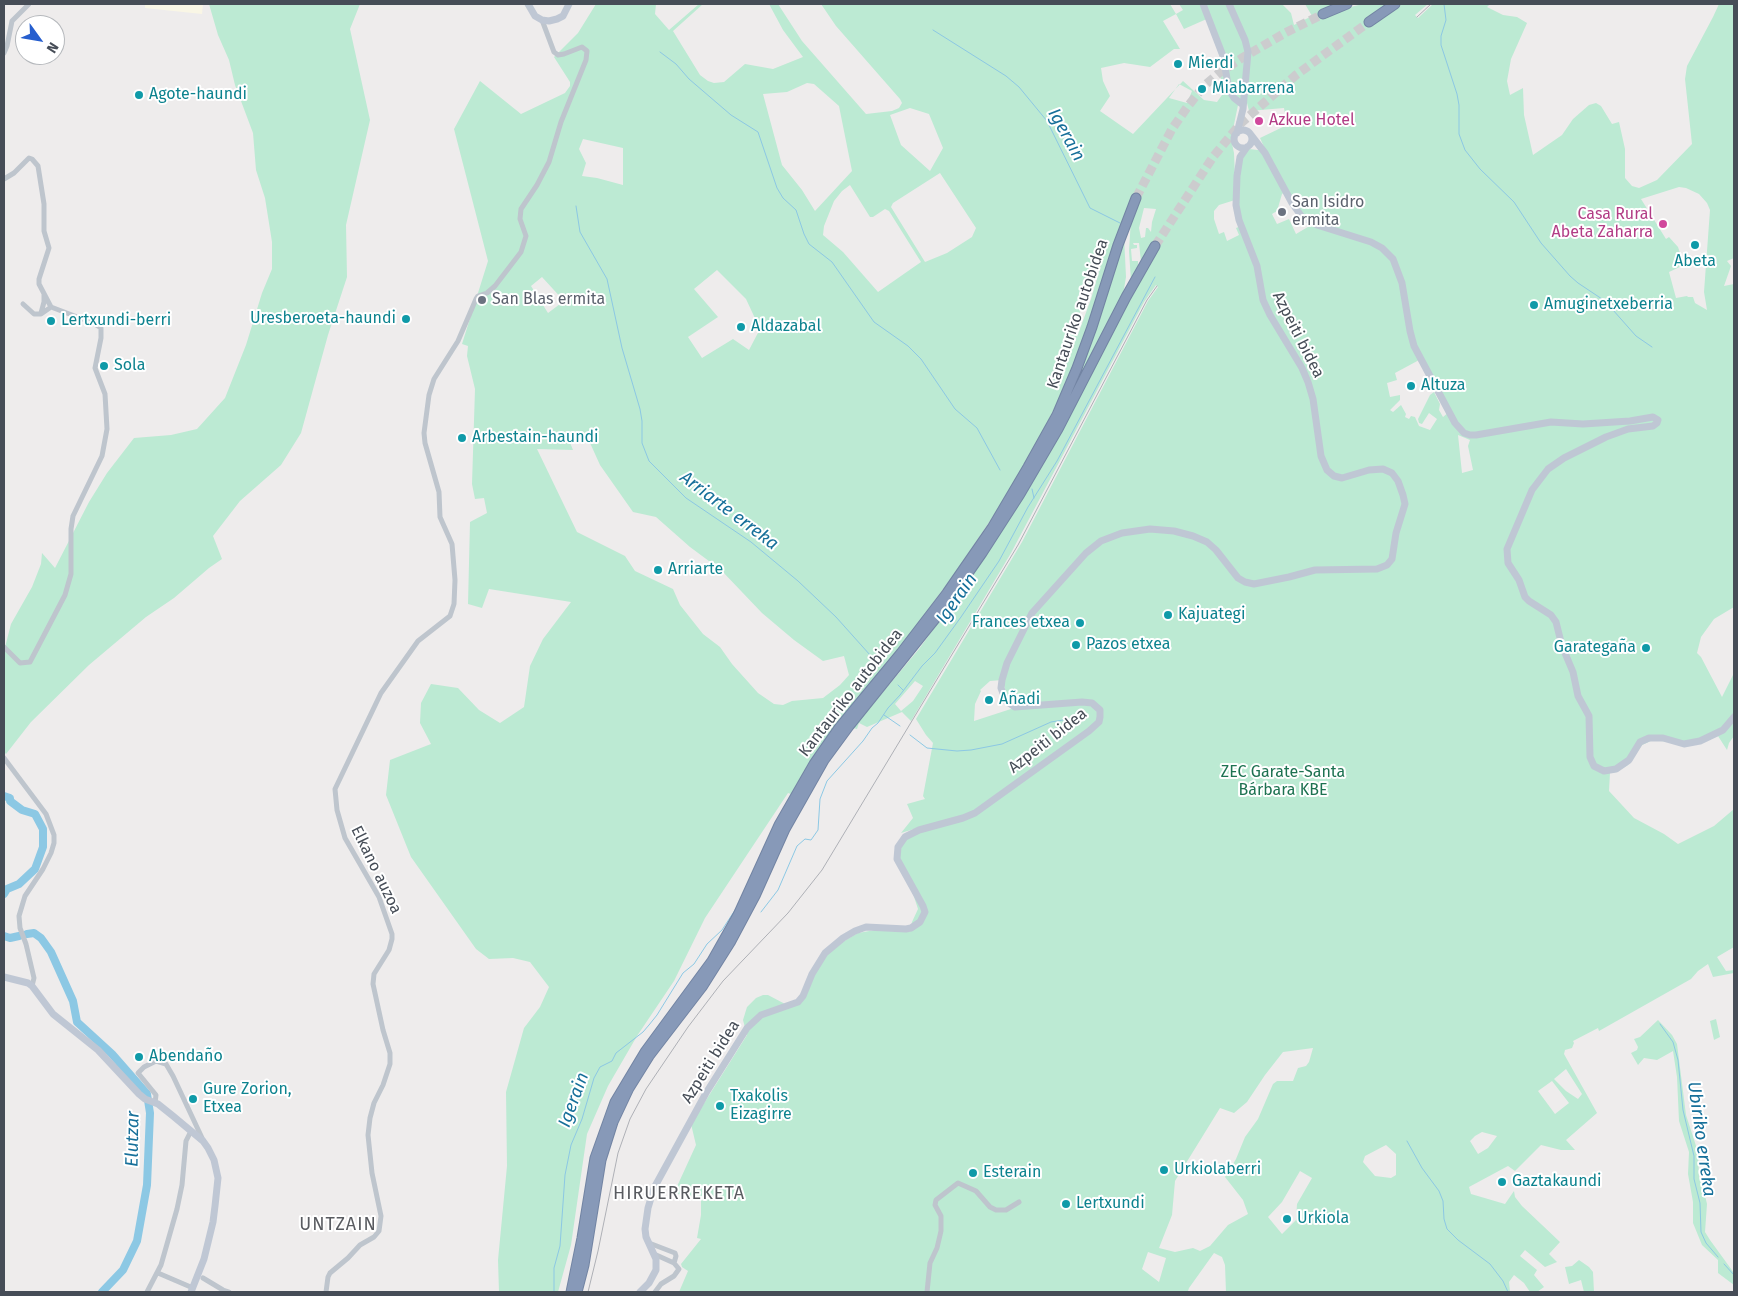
<!DOCTYPE html>
<html>
<head>
<meta charset="utf-8">
<style>
	body { margin:0 }
	#map { position:relative; width:1738px; height:1296px; overflow:hidden; background:#eeecec; font-family:"Fira Sans",sans-serif }
	canvas { display:block }
	.frame { position:absolute; inset:0; border:5px solid #464d57; pointer-events:none }
	.north { position:absolute; left:15px; top:15px; width:50px; height:50px; box-sizing:border-box; background:#fff; border:1px solid #b5b8bc; border-radius:50%; rotate:122deg; font-size:14px; font-weight:700; line-height:20px; text-align:center; color:#464d57 }
	.north::after { content:''; display:block; margin:auto; width:18px; height:22px; background:#265ece; clip-path:polygon(50% 0,100% 100%,50% 72%,0 100%) }
</style>
</head>
<body>
<div id="map">
<canvas width="1738" height="1296"></canvas>
<div class="frame"></div>
<div class="north">N</div>
</div>
<script>
const g = document.querySelector('canvas').getContext('2d');
g.lineJoin = 'round';
function paint(path, color) {
  g.fillStyle = color;
  g.fill(path, 'evenodd');
}
function toPath(rows) {
  const path = new Path2D();
  for (const r of rows) {
    if (r.length === 3) {
      path.moveTo(r[0] + r[2], r[1]);
      path.arc(r[0], r[1], r[2], 0, 2 * Math.PI);
      continue;
    }
    path.moveTo(r[0], r[1]);
    for (let i = 2; i < r.length; i += 2) path.lineTo(r[i], r[i + 1]);
  }
  return path;
}
function trace(path, color, width, dash) {
  g.strokeStyle = color;
  g.lineWidth = width;
  g.lineCap = dash ? 'butt' : 'round';
  g.setLineDash(dash || []);
  g.stroke(path);
}
function label(font, color, halo, rows, align = 'center') {
  g.font = font + ' "Fira Sans",sans-serif';
  g.lineWidth = 4;
  g.setLineDash([]);
  g.textBaseline = 'middle';
  g.strokeStyle = halo;
  g.fillStyle = color;
  for (const [text, x, y, turn = 0] of rows) {
    g.save();
    g.translate(x, y);
    g.rotate((+turn || 0) * Math.PI / 180);
    g.textAlign = isNaN(turn) ? turn : align;
    if (halo) g.strokeText(text, 0, 0);
    g.fillText(text, 0, 0);
    g.restore();
  }
}
const commercial = toPath([
	[145,4,203,4,202,14,145,8]
]);
const green = toPath([
	[209,4,360,4,350,29,370,120,346,225,347,277,328,335,301,433,281,465,240,501,213,536,222,559,209,568,174,598,146,617,89,665,31,722,6,754,4,752,4,651,11,624,32,587,41,564,42,553,55,568,89,502,107,473,134,438,171,435,197,429,225,398,246,345,262,293,272,269,272,242,265,198,256,170,253,133,235,85,229,60,218,35],
	[596,4,656,4,655,14,669,30,699,4,703,4,673,31,700,75,708,81,714,83,724,82,745,64,773,69,803,57,783,30,769,4,778,4,802,41,866,114,892,111,899,108,902,103,900,99,836,26,821,4,1170,4,1176,14,1183,10,1179,4,1282,4,1291,13,1294,25,1312,16,1305,4,1337,4,1342,9,1363,4,1390,4,1373,23,1402,4,1428,4,1415,15,1418,18,1433,4,1490,4,1487,7,1503,15,1517,17,1527,23,1511,59,1507,81,1510,95,1523,88,1524,115,1533,155,1562,135,1573,119,1589,105,1596,103,1601,106,1612,124,1619,122,1625,149,1625,178,1632,186,1639,188,1657,180,1692,144,1685,79,1687,66,1713,17,1719,4,1734,4,1734,258,1727,261,1731,266,1724,286,1734,284,1734,607,1714,619,1701,637,1697,653,1701,657,1722,697,1734,673,1734,736,1729,743,1727,750,1718,736,1709,740,1669,742,1653,740,1642,745,1628,765,1616,772,1610,773,1609,791,1634,818,1664,834,1678,844,1714,826,1734,809,1734,947,1717,957,1726,971,1734,970,1734,973,1713,977,1708,964,1698,971,1691,979,1599,1031,1598,1028,1573,1041,1574,1043,1572,1048,1565,1050,1564,1054,1597,1113,1566,1140,1575,1150,1561,1150,1541,1145,1515,1171,1508,1166,1469,1187,1471,1194,1505,1204,1514,1191,1515,1197,1522,1206,1560,1242,1549,1254,1557,1262,1545,1267,1525,1250,1520,1256,1537,1270,1534,1275,1544,1287,1537,1292,1530,1292,1524,1283,1514,1275,1509,1282,1510,1292,1226,1292,1225,1265,1222,1257,1214,1253,1189,1288,1188,1291,1191,1292,679,1292,688,1271,682,1267,681,1264,701,1239,697,1238,701,1215,701,1199,674,1193,696,1145,691,1124,747,1035,743,1020,747,1007,756,998,763,995,768,995,787,1005,794,1005,820,962,834,947,858,933,875,930,910,932,912,922,918,909,905,869,900,859,899,849,914,829,901,833,913,818,907,804,925,799,923,796,933,743,926,735,916,719,1022,542,1148,301,1158,287,1156,285,1144,302,1011,553,911,721,902,712,867,727,859,723,857,729,853,728,919,649,971,577,1027,492,1071,413,1124,310,1141,262,1139,243,1133,243,1134,245,1137,245,1137,248,1131,249,1132,261,1138,261,1138,266,1131,281,1129,251,1131,219,1130,204,1119,230,1087,329,1065,387,1030,457,1000,506,953,576,889,662,833,729,808,764,791,794,788,793,705,918,674,981,637,1036,608,1086,587,1134,571,1245,558,1292,499,1292,498,1260,507,1166,506,1092,524,1028,540,1007,549,987,530,962,513,958,489,959,476,949,411,857,386,795,390,760,431,744,420,723,421,703,431,684,458,688,479,710,500,723,524,707,530,666,543,639,571,602,489,589,482,608,468,604,470,522,487,513,484,498,475,499,472,484,475,389,467,356,468,346,462,344,488,261,454,129,480,81,521,114,565,93,570,86,570,82,554,57,578,33],
	[1176,14,1184,29,1209,18,1221,62,1220,69,1222,95,1217,102,1204,100,1183,81,1133,134,1100,111,1110,96,1103,81,1101,68,1124,63,1150,67,1174,49,1180,49,1163,21],
	[807,83,814,84,839,106,852,171,815,211,802,190,782,165,763,94,787,92],
	[1179,84,1192,91,1187,103,1169,98],
	[1247,103,1249,111,1284,108,1287,125,1260,138,1266,151,1249,149,1243,155,1235,177,1234,153,1231,139,1238,105],
	[910,108,929,114,943,148,930,171,901,145,890,115],
	[583,139,623,148,623,185,597,178,582,176,586,163,579,149],
	[940,173,976,228,972,237,947,253,925,262,891,207,893,203],
	[850,185,870,217,873,217,885,209,889,211,921,262,878,292,843,252,823,235,824,226,834,201,842,191],
	[1679,187,1686,188,1699,194,1707,203,1710,210,1704,292,1707,310,1695,303,1693,297,1688,297,1687,296,1676,298,1669,272,1684,265,1678,247,1669,237,1666,239,1641,199],
	[1285,192,1309,222,1313,224,1296,234,1289,219,1277,224,1272,214,1277,211,1282,194],
	[1235,200,1241,226,1236,228,1239,235,1227,241,1224,232,1219,234,1214,219,1214,211,1219,205],
	[1144,208,1156,209,1152,222,1151,232,1148,228,1146,228,1145,237,1141,238,1139,228],
	[1102,261,1091,299,1077,337,1080,312,1086,291],
	[717,270,746,299,760,329,749,350,733,339,702,358,688,337,718,317,694,289],
	[542,277,564,301,548,313,531,286],
	[1421,359,1449,412,1443,417,1439,410,1440,404,1434,392,1430,395,1418,419,1419,423,1422,424,1429,413,1437,419,1430,430,1419,426,1415,417,1411,416,1409,419,1405,417,1406,414,1401,405,1393,412,1390,410,1400,400,1400,395,1390,397,1387,383,1397,380,1395,373],
	[586,434,600,465,633,512,656,517,690,547,721,570,762,613,794,640,823,661,844,656,849,675,840,685,823,698,792,701,783,705,774,704,758,693,732,664,720,647,703,634,680,605,673,589,635,571,625,556,577,532,537,449,573,450,567,435],
	[1458,435,1470,440,1468,446,1473,470,1462,473],
	[1002,680,1010,704,1017,707,974,721,975,704,981,691,980,690,990,681],
	[915,681,923,686,913,701,901,711,895,704],
	[1313,1048,1309,1062,1306,1066,1298,1068,1293,1081,1277,1081,1273,1084,1258,1119,1245,1137,1236,1159,1225,1177,1243,1200,1248,1214,1228,1225,1210,1246,1200,1251,1193,1248,1175,1252,1159,1248,1172,1215,1175,1181,1220,1108,1234,1113,1247,1102,1265,1075,1283,1052],
	[1566,1069,1582,1094,1578,1099,1566,1091,1554,1079],
	[1552,1081,1569,1103,1555,1114,1538,1091],
	[1482,1132,1497,1136,1488,1148,1478,1154,1470,1141,1475,1136],
	[1386,1145,1396,1154,1396,1175,1391,1178,1375,1176,1363,1162,1365,1156],
	[1300,1171,1312,1178,1297,1204,1296,1220,1282,1234,1268,1217,1282,1202],
	[1148,1252,1166,1258,1159,1282,1142,1269],
	[1124,236,1126,277,1123,295,1079,382,1065,405],
	[1716,1019,1720,1037,1714,1040,1710,1021],
	[1658,1020,1672,1035,1677,1044,1686,1115,1698,1152,1699,1177,1703,1187,1707,1204,1705,1232,1710,1240,1734,1273,1734,1285,1718,1273,1718,1260,1702,1245,1693,1223,1693,1202,1688,1174,1689,1152,1679,1121,1677,1077,1673,1051,1657,1060,1644,1058,1638,1065,1631,1053,1637,1050,1638,1047,1634,1039,1640,1037],
	[1579,1260,1589,1267,1593,1272,1594,1292,1584,1292,1581,1280,1569,1284,1565,1267,1572,1266]
]);
const stream = toPath([
	[1444,4,1446,20,1441,36,1441,45,1457,94,1459,105,1459,134,1465,150,1480,169,1514,202,1541,243,1570,276,1578,283,1605,301,1636,336,1652,347],
	[933,30,1006,76,1019,87,1047,121,1090,208,1120,223],
	[660,52,676,64,689,79,731,115,758,132,777,188,783,198,796,210,804,234,809,244,832,262,874,322,908,346,921,359,955,409,977,428,1000,470],
	[576,206,580,232,607,279,622,348,640,409,642,421,642,443,649,461,686,498,751,542,798,581,836,617,879,665],
	[1032,489,1034,498],
	[898,685,903,690],
	[884,715,900,726],
	[910,735,927,748,957,751,971,750,1002,744,1051,722,1075,718],
	[761,912,778,890,797,846,805,839,811,840,818,830,820,799,827,781,863,741,872,728,878,723,888,708,900,695,922,666,935,653,961,617,999,561,1028,507,1057,461,1155,277],
	[1660,1024,1673,1042,1678,1060,1683,1110,1694,1156,1694,1179,1700,1203,1701,1232,1706,1243,1718,1257],
	[1407,1141,1422,1168,1439,1191,1443,1201,1444,1219,1447,1229,1458,1240,1490,1264,1503,1281,1508,1292],
	[1724,1264,1734,1275],
	[554,1292,554,1268,560,1246,565,1175,571,1145,582,1119,594,1078,600,1067,612,1061,616,1053,643,1032,649,1025,657,1015,683,973,694,964,707,944,722,930,737,907]
]);
const river = toPath([
	[4,796,10,798,10,801,22,810,35,814,43,829,43,847,35,869,19,884,7,889,4,894],
	[27,934,34,933,41,938,51,952,73,1001,77,1022,112,1054,147,1094,150,1113,147,1185,137,1241,123,1270,102,1292],
	[4,936,10,938,19,936]
]);
const highwayTunnel = toPath([
	[1136,198,1172,129,1188,106,1204,86,1219,73,1242,58,1285,33,1323,14],
	[1155,246,1213,157,1241,123,1296,75,1369,22]
]);
const street = toPath([
	[4,53,7,46,12,21,29,4],
	[4,179,14,173,29,158,32,159,38,166,44,204,44,231,49,248,39,279,39,284,51,307],
	[23,304,34,314,41,314,51,307],
	[41,313,44,302,44,295],
	[4,647,20,663,30,662,65,595,71,574,71,529,73,516,102,456,107,429,105,394,95,368,101,338,101,328,93,323,51,307],
	[4,758,46,814,54,835,54,843,51,853,43,869,25,896,19,916,20,928,26,944,34,978,32,986],
	[155,1103,156,1095,138,1073,144,1067,156,1061,166,1064,173,1076,203,1140],
	[649,1243,675,1253,676,1256,674,1263],
	[654,1254,674,1263,679,1269,674,1276,661,1284,655,1292],
	[158,1273,193,1288],
	[203,1278,223,1290,229,1292],
	[147,1292,161,1265,177,1209,182,1185,186,1141,191,1131],
	[326,1292,328,1277,330,1273,348,1258,360,1245,374,1237,379,1231,381,1216,372,1173,368,1135,370,1118,374,1103,383,1085,390,1064,390,1053,383,1030,373,984,374,974,389,950,392,939,392,934,379,897,345,838,337,810,335,789,381,693,418,641,450,616,454,604,455,580,452,544,440,517,439,492,425,443,424,433,429,395,434,379,458,341,476,299,478,296,487,293,495,286,521,252,526,236,520,219,521,209,537,185,549,162,561,122,586,60,587,51,582,47,564,54,558,55,554,52,542,20],
	[927,1292,930,1263,937,1248,941,1231,941,1216,935,1205,936,1200,958,1183,976,1191,990,1207,996,1210,1006,1210,1019,1202]
]);
const secondary = toPath([
	[528,4,535,16,542,20,549,21,557,19,563,16,569,4],
	[1203,4,1223,56,1229,90,1234,98,1243,105],
	[1229,4,1245,40,1248,52,1243,109,1237,133],
	[1243,139,9],
	[1251,135,1265,153,1292,203,1302,217,1317,225,1371,242,1382,248,1393,259,1402,283,1410,331,1414,346,1455,423,1464,433,1470,435,1476,435,1551,422,1583,424,1630,421,1653,417,1658,420,1657,423,1653,426,1628,429,1606,437,1564,458,1548,469,1532,490,1507,549,1508,563,1519,580,1525,597,1529,601,1551,615,1556,622,1562,646,1573,672,1578,696,1589,716,1590,757,1594,766,1604,771,1616,769,1629,760,1640,742,1649,738,1663,738,1684,744,1700,741,1723,730,1734,717],
	[4,977,28,983,32,986,53,1014,98,1050,139,1094,145,1099,158,1104,173,1116,203,1141,208,1148,214,1160,218,1178,215,1206,213,1222,204,1259,191,1292],
	[640,1292,649,1283,656,1270,656,1259,646,1237,645,1229,648,1208,654,1188,706,1093,747,1028,761,1015,798,1002,803,996,812,974,825,953,843,938,855,931,866,927,906,929,911,928,920,922,925,912,923,906,897,859,898,847,905,837,919,830,963,818,975,813,1089,731,1099,722,1100,717,1100,710,1092,703,1082,702,1015,707,1006,701,1001,688,1002,680,1007,663,1032,613,1086,553,1101,541,1122,533,1150,529,1174,531,1193,536,1207,542,1216,550,1238,578,1245,582,1254,584,1289,577,1315,570,1377,569,1387,565,1392,559,1396,533,1405,504,1403,495,1398,481,1392,473,1383,469,1369,470,1342,478,1334,476,1327,470,1321,456,1313,399,1308,382,1302,368,1270,315,1263,300,1257,266,1239,220,1236,205,1237,176,1240,157,1247,147]
]);
const highway = toPath([
	[1323,14,1347,4],
	[1369,22,1395,4],
	[571,1292,582,1238,595,1158,615,1102,645,1052,712,961,738,915,779,825,814,764,839,728,901,653,947,593,992,528,1028,467,1057,415,1077,368,1092,327,1118,245,1136,198],
	[577,1292,584,1265,601,1160,613,1122,629,1088,649,1056,702,987,731,941,755,896,785,829,824,760,849,726,943,609,982,553,1020,494,1058,429,1126,297,1155,246]
]);
const rail = toPath([
	[1417,17,1431,4],
	[588,1292,598,1251,618,1153,630,1119,646,1089,688,1027,723,981,788,913,822,870,1018,545,1147,300,1157,286]
]);
const markers = [
	[1178,64,5,"#0f9aa8"],
	[1202,89,5,"#0f9aa8"],
	[139,95,5,"#0f9aa8"],
	[1259,121,5,"#d1479c"],
	[1282,212,5,"#6b7280"],
	[1663,224,5,"#d1479c"],
	[1695,245,5,"#0f9aa8"],
	[482,300,5,"#6b7280"],
	[1534,305,5,"#0f9aa8"],
	[406,319,5,"#0f9aa8"],
	[51,321,5,"#0f9aa8"],
	[741,327,5,"#0f9aa8"],
	[104,366,5,"#0f9aa8"],
	[1411,386,5,"#0f9aa8"],
	[462,438,5,"#0f9aa8"],
	[658,570,5,"#0f9aa8"],
	[1168,615,5,"#0f9aa8"],
	[1080,623,5,"#0f9aa8"],
	[1076,645,5,"#0f9aa8"],
	[1646,648,5,"#0f9aa8"],
	[989,700,5,"#0f9aa8"],
	[139,1057,5,"#0f9aa8"],
	[193,1099,5,"#0f9aa8"],
	[720,1106,5,"#0f9aa8"],
	[1164,1170,5,"#0f9aa8"],
	[973,1173,5,"#0f9aa8"],
	[1502,1182,5,"#0f9aa8"],
	[1066,1204,5,"#0f9aa8"],
	[1287,1219,5,"#0f9aa8"]
];
const cultureNames = [
	["Mierdi",1188,64],
	["Miabarrena",1212,89],
	["Agote-haundi",149,95],
	["Abeta",1695,262,"center"],
	["Amuginetxeberria",1544,305],
	["Uresberoeta-haundi",396,319,"right"],
	["Lertxundi-berri",61,321],
	["Aldazabal",751,327],
	["Sola",114,366],
	["Altuza",1421,386],
	["Arbestain-haundi",472,438],
	["Arriarte",668,570],
	["Kajuategi",1178,615],
	["Frances etxea",1070,623,"right"],
	["Pazos etxea",1086,645],
	["Garategaña",1636,648,"right"],
	["Añadi",999,700],
	["Abendaño",149,1057],
	["Gure Zorion,",203,1090],
	["Etxea",203,1108],
	["Txakolis",730,1097],
	["Eizagirre",730,1115],
	["Urkiolaberri",1174,1170],
	["Esterain",983,1173],
	["Gaztakaundi",1512,1182],
	["Lertxundi",1076,1204],
	["Urkiola",1297,1219]
];
const hotelNames = [
	["Azkue Hotel",1269,121],
	["Casa Rural",1653,215,"right"],
	["Abeta Zaharra",1653,233,"right"]
];
const worshipNames = [
	["San Isidro",1292,203],
	["ermita",1292,221],
	["San Blas ermita",492,300]
];
const streetNames = [
	["Kantauriko autobidea",1078,314,-71],
	["Azpeiti bidea",1298,335,63],
	["Kantauriko autobidea",851,693,-52],
	["Azpeiti bidea",1048,741,-38],
	["Elkano auzoa",376,870,64],
	["Azpeiti bidea",711,1062,-58]
];
const parkNames = [
	["ZEC Garate-Santa",1283,773],
	["Bárbara KBE",1283,791]
];
const waterNames = [
	["Igerain",1066,135,61],
	["Arriarte erreka",729,511,37],
	["Igerain",957,599,-55],
	["Igerain",574,1100,-70],
	["Elutzar",133,1139,-89],
	["Ubiriko erreka",1701,1139,82]
];
const neighbourhoodNames = [
	["HIRUERREKETA",679,1194],
	["UNTZAIN",338,1225]
];
paint(commercial, '#f9f6e5');
paint(green, '#bcead3');
trace(stream, '#8cc8e4', 1);
trace(river, '#8cc8e4', 8);
trace(highwayTunnel, '#ccccce', 9, [9, 4.5]);
trace(highway, '#7284a3', 11);
trace(street, '#bec5cd', 5);
trace(secondary, '#bfc7d4', 7);
trace(highway, '#8799b8', 9);
trace(rail, '#aeb0b6', 1);
for (const [x, y, r, color] of markers) {
  const dot = new Path2D();
  dot.arc(x, y, r, 0, 2 * Math.PI);
  g.fillStyle = color;
  g.fill(dot);
  trace(dot, '#fff', 2);
}
label('16px', '#0d838f', '#fff', cultureNames, 'left');
label('16px', '#b23c85', '#fff', hotelNames, 'left');
label('16px', '#5b616d', '#fff', worshipNames, 'left');
label('16px', '#464d57', '#fff', streetNames);
label('16px', '#1d7251', '#fff', parkNames);
label('italic 18px', '#17709a', '#fff', waterNames);
g.letterSpacing = '1px';
label('18px', '#595b60', '#fff', neighbourhoodNames);
g.letterSpacing = '0px';
</script>
</body>
</html>
